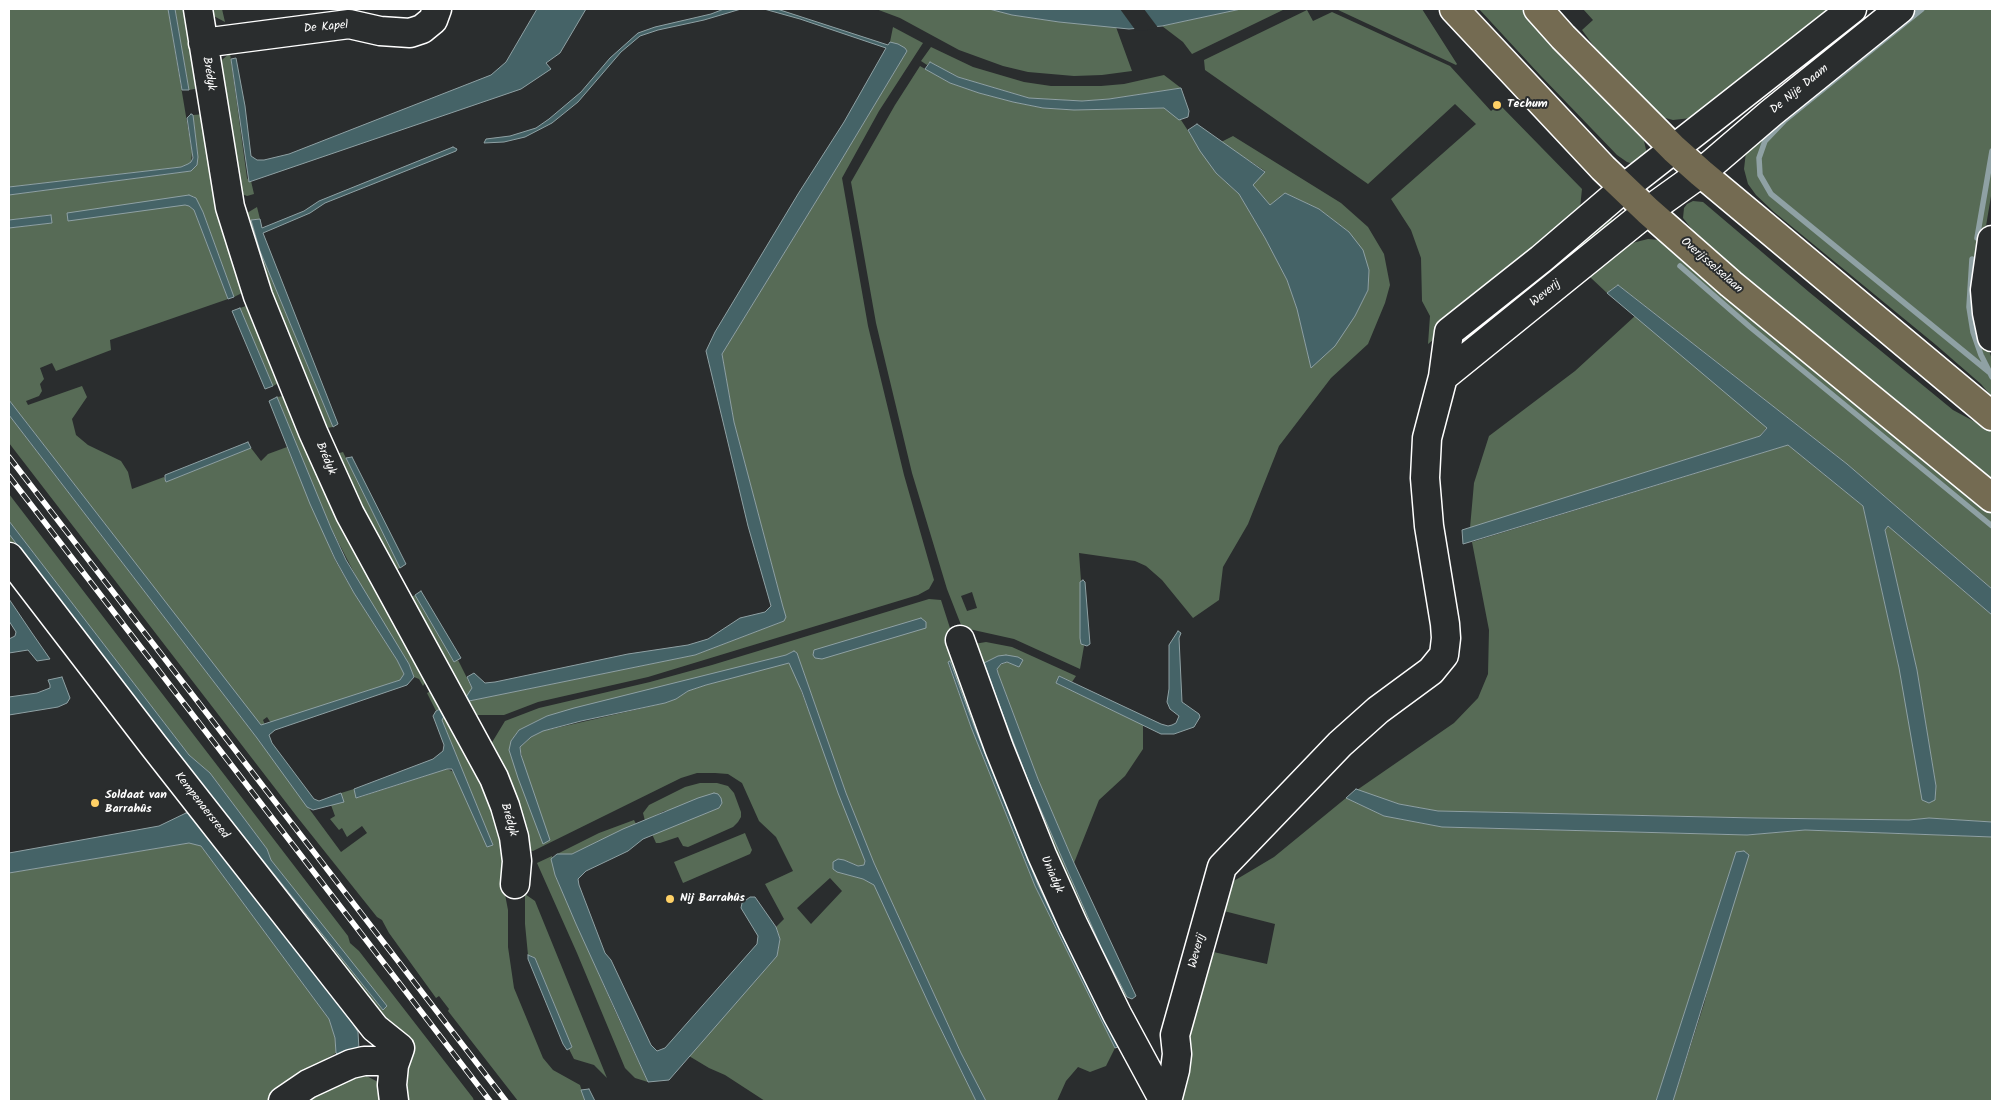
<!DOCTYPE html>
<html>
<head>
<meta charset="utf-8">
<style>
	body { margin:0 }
	#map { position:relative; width:2001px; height:1110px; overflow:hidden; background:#2a2d2e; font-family:Kalam,sans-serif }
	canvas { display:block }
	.frame { position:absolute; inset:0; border:10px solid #fff; pointer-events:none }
</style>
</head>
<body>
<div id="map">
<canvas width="2001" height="1110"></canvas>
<div class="frame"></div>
</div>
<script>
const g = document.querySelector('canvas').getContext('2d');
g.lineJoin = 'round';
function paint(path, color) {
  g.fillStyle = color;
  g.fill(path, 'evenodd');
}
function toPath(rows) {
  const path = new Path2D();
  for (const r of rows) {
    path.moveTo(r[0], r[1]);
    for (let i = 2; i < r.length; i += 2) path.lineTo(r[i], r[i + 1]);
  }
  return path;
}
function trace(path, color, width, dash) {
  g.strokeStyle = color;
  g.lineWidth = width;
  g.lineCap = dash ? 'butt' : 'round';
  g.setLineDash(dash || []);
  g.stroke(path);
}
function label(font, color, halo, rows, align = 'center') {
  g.font = font + ' Kalam,sans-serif';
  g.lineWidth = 4;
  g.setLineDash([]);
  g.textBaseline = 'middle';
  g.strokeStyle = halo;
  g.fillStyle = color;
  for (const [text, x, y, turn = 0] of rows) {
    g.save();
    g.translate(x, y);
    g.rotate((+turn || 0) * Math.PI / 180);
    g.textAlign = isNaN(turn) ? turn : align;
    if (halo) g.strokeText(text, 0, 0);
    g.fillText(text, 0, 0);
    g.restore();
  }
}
const green = toPath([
	[9,9,168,9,192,152,191,163,181,167,9,187],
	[175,9,189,9,200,88,189,90],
	[207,9,222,9,225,22,208,13],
	[876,9,989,9,1012,15,1059,22,1116,27,1132,71,1102,75,1074,76,1028,72,1003,66,959,50,900,18],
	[1241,9,1285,9,1192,54,1183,42,1162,26],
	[1336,9,1422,9,1457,64,1456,65],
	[1479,9,1523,9,1565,55,1636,127,1644,141,1647,154,1633,164,1627,162,1617,155,1540,75],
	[1583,9,1831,9,1700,114,1691,118,1673,120,1658,116,1620,82,1582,30,1593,20],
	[1909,9,1992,9,1992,190,1978,274,1981,329,1992,359,1992,397,1981,384,1936,345,1774,212,1756,195,1748,184,1744,169,1746,152],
	[1307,10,1313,21,1332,12,1450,66,1491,111,1499,104,1582,189,1580,208,1546,249,1428,344,1430,316,1422,301,1421,258,1411,230,1391,199,1476,124,1455,104,1368,184,1205,70,1204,60],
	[893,27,923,43,879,111,842,178,868,326,904,475,934,580,929,589,918,595,648,677,538,702,504,715,470,715,405,601,415,595,454,662,458,660,472,688,469,701,695,655,784,621,783,607,734,422,722,354,839,164,907,51,905,48,890,42],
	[931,47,973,67,1024,82,1051,86,1101,86,1124,84,1164,75,1181,88,1109,99,1082,101,1029,98,958,77,930,62,927,65,921,61],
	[230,53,247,178,249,181,251,181,254,194,247,196,236,192,216,65],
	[920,66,950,83,979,93,1013,102,1043,108,1074,110,1164,108,1181,120,1216,173,1239,194,1265,238,1287,280,1297,309,1311,368,1335,345,1355,316,1368,290,1369,270,1349,232,1319,209,1285,193,1270,205,1252,184,1265,171,1221,142,1233,136,1341,203,1368,227,1384,254,1390,285,1385,303,1368,344,1331,378,1279,446,1248,524,1223,567,1219,600,1193,618,1162,580,1146,566,1135,561,1079,553,1081,581,1080,582,1080,638,1084,646,1080,669,1014,639,969,629,963,630,947,589,912,473,876,323,851,182,895,105],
	[972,592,977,608,967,611,961,596],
	[205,114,246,291,234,297,203,212,193,196,185,205,189,206,194,210,228,299,110,340,111,350,56,371,52,363,40,368,44,379,40,384,42,391,39,396,26,401,28,405,82,386,87,397,72,419,76,435,88,445,121,461,128,472,132,489,164,477,166,482,251,448,261,461,268,454,287,447,335,560,354,593,397,660,404,674,400,680,271,723,267,717,263,720,265,725,261,725,258,722,9,400,9,228,52,223,51,215,9,220,9,195,191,171,198,157,193,115],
	[1693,201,1703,202,1809,292,1953,410,1992,431,1992,485,1710,252,1683,218,1684,208,1687,204],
	[257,207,260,219,251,220,260,251,333,427,321,429,242,216],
	[1607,213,1613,221,1458,347,1457,334],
	[1648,239,1659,240,1670,245,1992,513,1992,589,1847,464,1618,285,1607,293,1590,277,1608,260,1628,244],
	[246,306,253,307,283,381,273,386,240,308],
	[1635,316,1767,427,1760,436,1470,528,1474,483,1489,436,1575,371],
	[289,395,429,677,423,686,419,679,414,677,409,664,363,590,331,528,277,397],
	[9,415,257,738,341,852,367,833,362,826,347,837,342,828,339,830,330,819,335,816,331,805,343,802,341,793,354,789,357,798,447,769,454,772,487,846,493,845,442,720,442,708,436,711,427,693,431,691,437,692,487,786,504,840,503,884,508,910,508,947,514,988,543,1058,553,1070,580,1085,585,1101,518,1101,448,1011,449,1009,439,996,436,998,389,933,382,920,377,917,298,818,9,443],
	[1788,445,1863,506,1899,668,1935,799,1936,786,1917,670,1885,530,1888,526,1992,615,1992,822,1929,818,1909,820,1756,818,1438,811,1399,804,1357,790,1454,723,1478,698,1488,674,1489,630,1472,542],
	[343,452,400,568,390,574,332,455],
	[9,494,348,936,350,943,359,951,473,1098,474,1101,408,1101,406,1084,408,1065,414,1043,396,1028,382,1025,9,551,9,534,165,738,382,1009,386,1006,271,860,267,849,210,773,189,755,9,521],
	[929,599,941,600,966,678,1119,1031,1118,1047,1071,954,1038,885,974,726,950,661,948,663,971,727,1035,886,1115,1048,1106,1066,1090,1072,1078,1067,1066,1081,1057,1101,986,1101,961,1053,874,863,846,793,797,653,794,651,786,655,547,716,519,730,511,741,524,767,520,747,531,737,543,731,665,703,676,699,688,691,706,685,785,663,791,664,865,861,864,865,858,866,844,860,838,872,863,879,874,884,933,1013,976,1101,765,1101,725,1075,709,1068,689,1056,777,956,780,939,776,927,784,919,765,884,793,871,776,837,759,821,742,783,728,774,715,773,697,773,681,778,533,851,529,850,488,749,505,721,539,708,650,682,712,665],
	[830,878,842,891,811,924,797,908],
	[986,642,1012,647,1076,676,1072,682,1059,676,1056,683,1143,725,1143,749,1125,776,1099,800,1074,863,1038,779,998,673,998,666,1007,662,1019,667,1018,657,998,656,984,663,997,699,1068,873,1101,947,1127,997,1114,994,968,645],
	[700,783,717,783,728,786,734,793,741,812,741,817,738,822,733,827,688,847,683,846,678,837,660,843,656,843,652,834,719,808,722,803,664,811,645,821,643,813,649,805,685,787],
	[1346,798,1384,816,1442,827,1747,835,1805,830,1992,837,1992,1101,1673,1101,1704,1004,1744,851,1736,852,1656,1101,1173,1101,1209,951,1267,964,1275,924,1220,910,1227,885,1274,857],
	[634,820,636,824,572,854,557,854,599,833],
	[745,833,752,850,750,854,683,883,674,862],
	[189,843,201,846,329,1019,335,1038,336,1053,326,1059,330,1067,276,1101,9,1101,9,873],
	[552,856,555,875,615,1011,648,1082,635,1078,625,1068,577,953,537,863],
	[525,894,535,901,607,1078,594,1065,574,1059,569,1049,572,1047,535,958,528,955,525,924],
	[355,1070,382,1084,385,1101,293,1101]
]);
const water = toPath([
	[168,9,175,9,189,90,182,90,168,9],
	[537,9,586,9,560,53,546,63,551,69,521,89,249,182,231,59,236,58,245,106,251,156,257,160,264,160,289,154,491,75,506,62,537,9],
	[724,9,741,9,704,20,658,30,640,36,621,52,578,102,552,123,525,137,504,142,484,143,486,139,510,136,536,128,549,119,581,92,610,58,638,33,655,27,711,14,724,9],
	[764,9,777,9,888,45,890,42,898,44,905,48,907,51,839,164,722,354,734,422,783,607,786,617,784,621,695,655,469,701,466,697,472,688,467,677,474,673,485,683,495,682,628,654,688,645,708,639,740,618,765,612,771,606,748,526,706,351,715,332,798,194,844,122,886,48,800,19,764,9],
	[989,9,1241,9,1162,26,1129,29,1059,22,1012,15,989,9],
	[930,62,958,77,1029,98,1082,101,1109,99,1181,88,1189,111,1188,117,1179,120,1164,108,1074,110,1043,108,1013,102,979,93,950,83,925,69,930,62],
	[191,114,193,115,198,157,197,165,191,171,9,195,9,187,181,167,188,164,191,162,193,158,187,118,191,114],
	[1197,124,1265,172,1253,185,1270,205,1285,193,1319,209,1349,232,1363,250,1369,270,1368,290,1355,316,1335,346,1311,368,1297,309,1287,280,1265,238,1239,194,1216,173,1200,151,1188,130,1197,124],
	[453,147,457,149,456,151,325,203,310,213,263,233,338,424,333,427,260,251,251,220,260,219,262,228,304,211,319,201,453,147],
	[189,195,196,198,203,212,234,297,228,299,194,210,189,206,185,205,68,221,67,213,189,195],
	[51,215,52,223,9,228,9,220,51,215],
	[1618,285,1847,464,1992,589,1992,615,1888,526,1885,530,1917,670,1936,786,1935,800,1929,803,1922,800,1899,668,1863,506,1788,445,1463,544,1462,530,1760,436,1767,428,1607,293,1618,285],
	[240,308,273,386,265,389,232,311,240,308],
	[277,397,331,528,346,560,409,664,414,677,407,685,275,730,269,735,272,743,314,799,319,801,341,793,344,802,313,810,307,807,257,738,9,415,9,400,261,725,400,680,404,674,397,660,354,593,335,559,310,504,269,401,277,397],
	[248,442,251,448,166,482,165,479,165,475,248,442],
	[352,457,406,564,400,568,346,458,352,457],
	[9,521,189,755,210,773,267,849,271,860,387,1006,383,1010,165,738,9,534,9,521],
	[1083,580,1085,582,1090,644,1087,646,1081,644,1080,638,1080,582,1083,580],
	[421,591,461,658,454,662,415,595,421,591],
	[9,599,32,633,50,659,37,661,28,650,9,653,9,639,15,636,16,632,9,621,9,599],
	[921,618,926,622,926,628,822,659,815,658,813,655,814,650,921,618],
	[1178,631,1181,633,1179,638,1182,702,1199,714,1200,717,1194,727,1174,734,1161,734,1056,683,1059,676,1161,724,1168,726,1172,725,1176,723,1179,716,1170,709,1167,702,1169,689,1169,645,1178,631],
	[794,651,797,653,846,793,874,863,961,1053,986,1101,976,1101,933,1013,874,885,863,879,837,872,833,869,833,862,838,859,844,860,858,866,864,865,865,861,838,793,802,692,789,663,706,685,688,691,676,699,665,703,581,721,543,731,531,737,520,747,521,755,550,840,543,844,518,778,509,750,511,741,519,730,547,716,574,708,786,655,794,651],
	[1006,655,1018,657,1023,660,1019,667,1007,662,1001,664,997,669,998,673,1038,779,1074,863,1136,996,1132,999,1127,997,1101,947,1029,783,997,699,984,663,998,656,1006,655],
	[950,661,974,726,1038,885,1071,954,1118,1047,1115,1048,1035,886,971,727,948,662,950,661],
	[62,677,70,698,67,703,58,707,9,715,9,697,37,693,50,688,50,685,48,680,62,677],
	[442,708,445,715,442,720,493,845,487,847,452,769,447,769,356,798,354,789,433,759,443,751,444,745,433,716,436,711,442,708],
	[1356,789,1399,804,1438,811,1756,818,1909,820,1929,818,1992,822,1992,837,1805,830,1747,835,1442,827,1384,816,1346,798,1356,789],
	[714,793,718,794,721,798,722,803,719,808,643,839,628,851,586,871,578,879,579,885,605,953,611,960,651,1045,657,1051,665,1048,757,944,758,936,741,908,742,903,750,897,755,897,776,927,780,939,777,956,669,1080,648,1082,576,924,555,875,551,859,557,854,572,854,623,829,698,798,714,793],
	[186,813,194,814,337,998,358,1032,359,1049,344,1060,336,1053,335,1038,329,1019,201,846,189,843,9,873,9,853,159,826,186,813],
	[1744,851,1749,855,1673,1101,1656,1101,1736,852,1744,851],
	[528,955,535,958,572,1047,567,1050,563,1044,528,959,528,955],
	[589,1089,595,1101,585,1101,581,1090,589,1089]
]);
const pier = toPath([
	[1120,9,1144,9,1159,29,1136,31]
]);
const stream = toPath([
	[1922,9,1785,120,1765,141,1759,158,1760,175,1771,194,1989,372],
	[1977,238,1992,151],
	[1972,259,1969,307,1973,332,1981,355,1992,377],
	[1680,266,1750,327,1992,526]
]);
const minor = toPath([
	[198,9,230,207,258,296,313,432,350,514,494,778,505,806,514,837,517,861,515,884],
	[203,43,349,24,380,31,410,33,422,29,433,20,437,9],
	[1992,240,1985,290,1987,313,1992,337],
	[1443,377,1648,211,1701,173,1771,113,1900,9],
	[9,557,154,746,375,1028,400,1048,394,1065,392,1085,394,1101],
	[960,640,999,748,1042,855,1073,924,1117,1014,1164,1101],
	[283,1101,308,1084,351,1064,364,1061,379,1061,394,1065],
	[1167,1101,1175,1070,1177,1054,1175,1035,1222,867,1340,744,1378,710,1431,671,1444,655,1446,638,1445,624,1429,526,1425,478,1427,438,1443,377,1449,332,1541,259,1624,188,1852,9]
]);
const major = toPath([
	[1454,9,1603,168,1648,211,1731,284,1992,498],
	[1538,9,1563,37,1674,149,1701,173,1992,416]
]);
const rail = toPath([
	[9,457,506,1101],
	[9,476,490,1101]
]);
const markers = [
	[1497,105,5,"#ffd166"],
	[95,803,5,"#ffd166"],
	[670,899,5,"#ffd166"]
];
const streetNames = [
	["De Kapel",326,28,-5],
	["Brédyk",208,74,81],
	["De Nije Daam",1800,90,-39],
	["Overijsselselaan",1711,266,41],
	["Weverij",1546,294,-39],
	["Brédyk",325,459,67],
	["Kempenaersreed",201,806,52],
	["Brédyk",508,820,74],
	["Uniadyk",1051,875,66],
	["Weverij",1198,951,-75]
];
const poiNames = [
	["Techum",1507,105],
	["Soldaat van",105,796],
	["Barrahûs",105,810],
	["Nij Barrahûs",680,899]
];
paint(green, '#576b56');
paint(water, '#456367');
trace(water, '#8fa1a4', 1);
paint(pier, '#2a2d2e');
trace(stream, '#8fa1a4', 5.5);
trace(minor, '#fff', 31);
trace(major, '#fff', 31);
trace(minor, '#2a2d2e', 28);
trace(major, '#746b52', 28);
trace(rail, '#fff', 5.5);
trace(rail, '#2a2d2e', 4, [11]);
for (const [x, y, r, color] of markers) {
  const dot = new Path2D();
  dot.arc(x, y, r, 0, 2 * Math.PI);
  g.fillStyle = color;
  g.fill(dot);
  trace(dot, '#2a2d2e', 2);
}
label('12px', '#fff', '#2a2d2e', streetNames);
label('bold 12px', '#fff', '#2a2d2e', poiNames, 'left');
</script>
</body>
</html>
